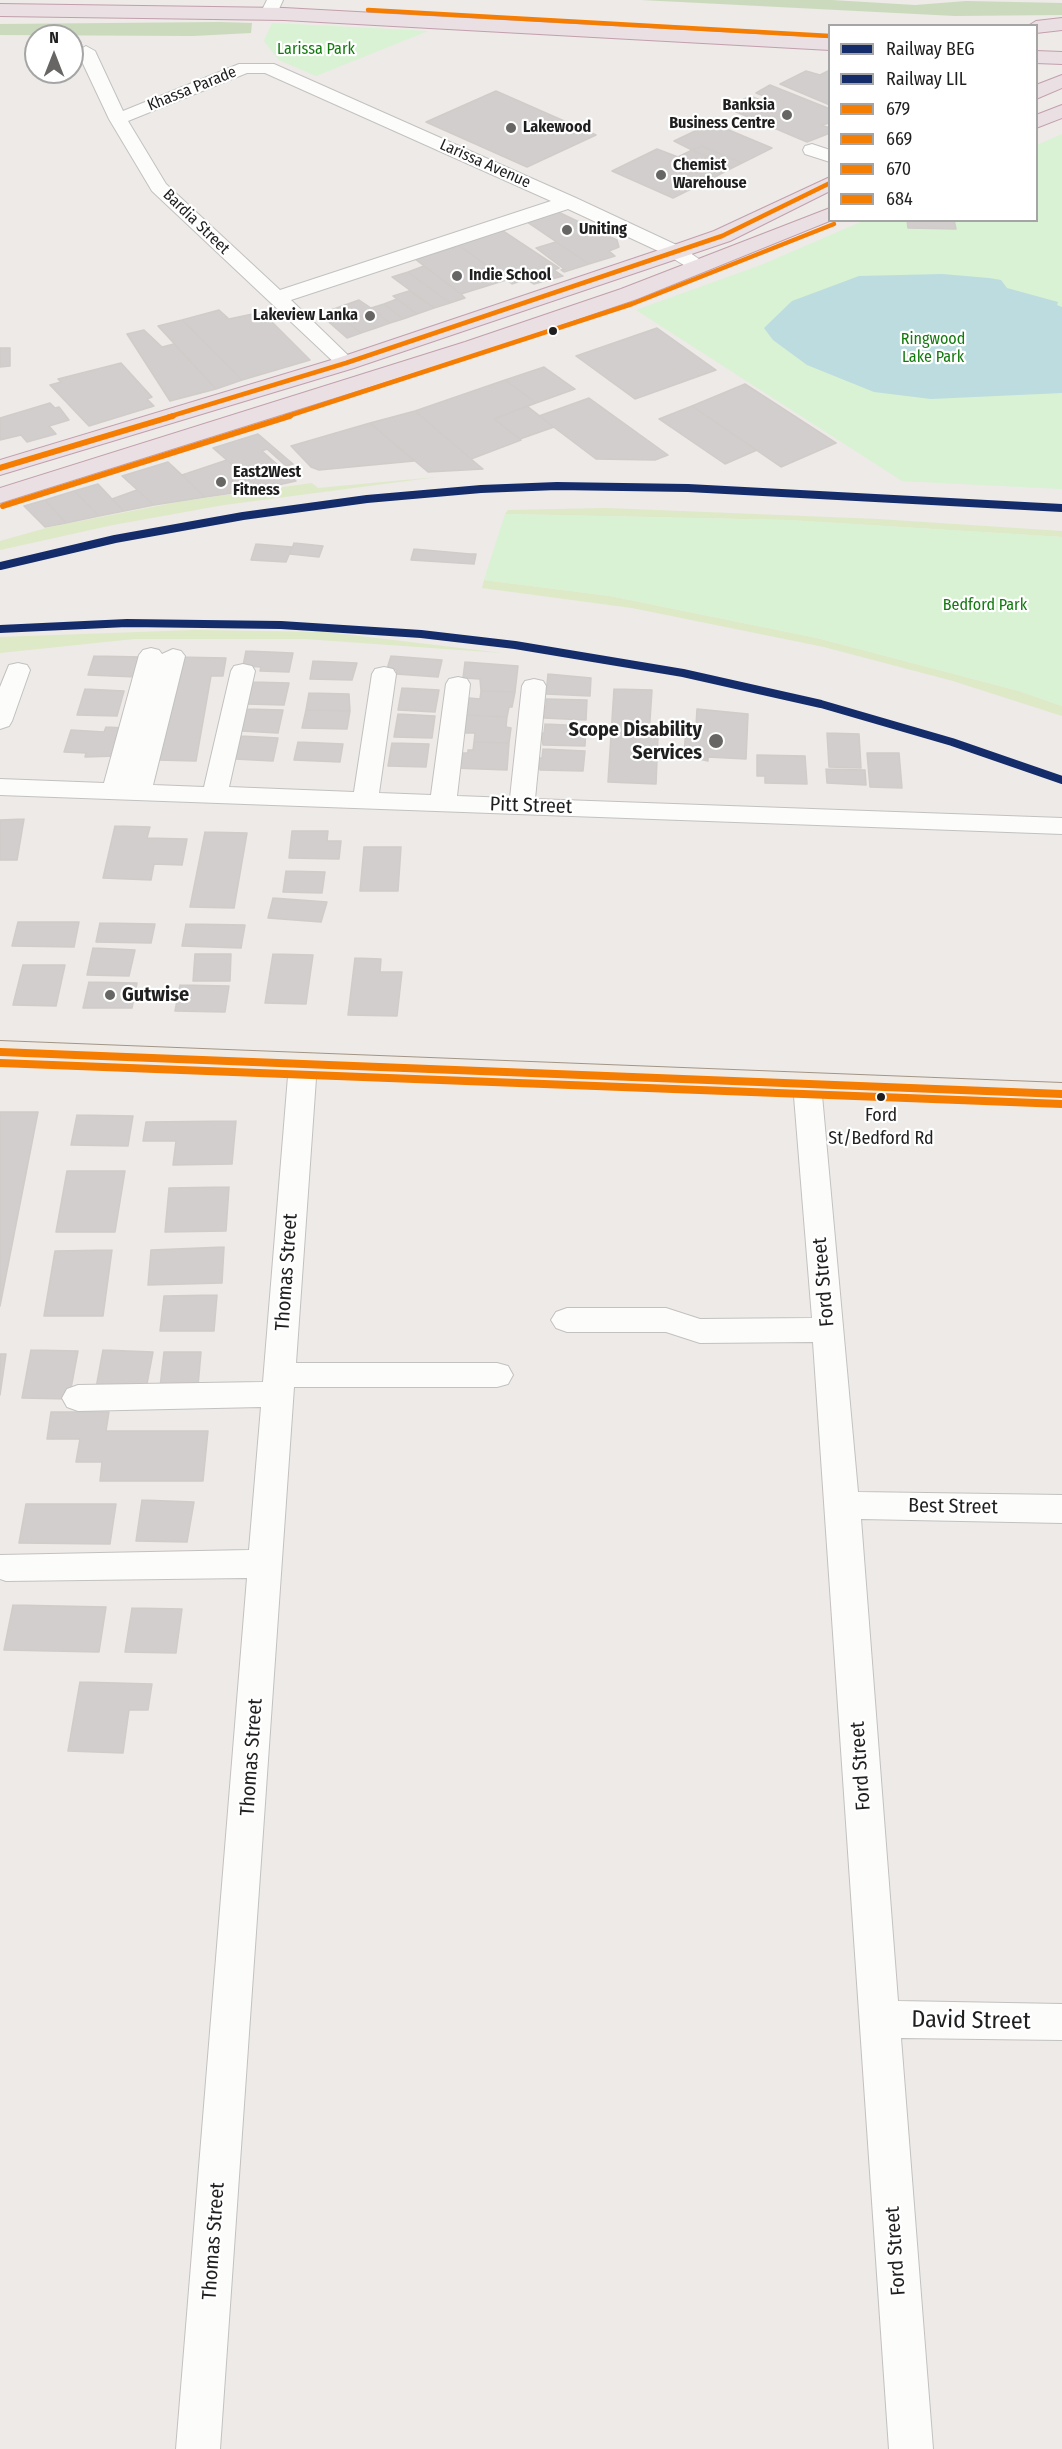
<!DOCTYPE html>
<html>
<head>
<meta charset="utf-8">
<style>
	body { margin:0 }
	#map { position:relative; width:1062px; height:2449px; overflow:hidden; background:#edeae7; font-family:"Fira Sans Condensed",sans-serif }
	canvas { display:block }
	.legend { position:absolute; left:828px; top:24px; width:210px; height:198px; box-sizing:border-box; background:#fff; border:2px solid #a5a5a5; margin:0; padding:8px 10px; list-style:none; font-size:18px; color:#1f1f1f }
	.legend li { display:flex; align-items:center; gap:12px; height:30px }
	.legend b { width:30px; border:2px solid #a5a5a5 }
	.north { position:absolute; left:24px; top:24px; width:60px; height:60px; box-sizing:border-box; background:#fff; border:2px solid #a5a5a5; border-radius:50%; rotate:0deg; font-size:16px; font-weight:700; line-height:24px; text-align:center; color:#1f1f1f }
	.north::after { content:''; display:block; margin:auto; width:21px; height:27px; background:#676665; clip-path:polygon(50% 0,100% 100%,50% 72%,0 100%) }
</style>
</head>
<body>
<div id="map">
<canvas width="1062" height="2449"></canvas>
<ul class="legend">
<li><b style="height:8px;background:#152c6b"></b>Railway BEG</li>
<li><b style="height:8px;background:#152c6b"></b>Railway LIL</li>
<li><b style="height:8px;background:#f47d02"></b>679</li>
<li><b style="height:8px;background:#f47d02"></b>669</li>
<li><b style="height:8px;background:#f47d02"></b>670</li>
<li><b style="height:8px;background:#f47d02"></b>684</li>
</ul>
<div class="north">N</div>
</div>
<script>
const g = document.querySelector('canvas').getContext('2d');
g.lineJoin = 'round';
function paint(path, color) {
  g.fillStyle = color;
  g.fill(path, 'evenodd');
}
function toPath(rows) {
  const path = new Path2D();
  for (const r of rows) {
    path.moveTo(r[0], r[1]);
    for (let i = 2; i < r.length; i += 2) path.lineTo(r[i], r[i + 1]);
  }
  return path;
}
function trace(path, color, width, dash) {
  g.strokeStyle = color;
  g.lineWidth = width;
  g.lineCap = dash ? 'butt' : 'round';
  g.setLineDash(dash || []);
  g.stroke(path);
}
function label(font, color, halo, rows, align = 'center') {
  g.font = font + ' "Fira Sans Condensed",sans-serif';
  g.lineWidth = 4.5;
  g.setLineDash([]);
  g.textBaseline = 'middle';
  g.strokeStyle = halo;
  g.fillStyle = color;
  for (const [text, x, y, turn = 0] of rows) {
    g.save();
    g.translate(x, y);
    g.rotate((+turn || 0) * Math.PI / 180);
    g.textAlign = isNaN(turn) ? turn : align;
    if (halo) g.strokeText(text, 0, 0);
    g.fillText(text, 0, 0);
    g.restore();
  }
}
const grass = toPath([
	[437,477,224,505,113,525,0,550,0,541,50,527,183,501,312,483,318,488],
	[607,508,878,519,1062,531,1062,537,788,520,505,514,508,510],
	[484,580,610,596,817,638,1019,691,1062,706,1062,716,953,681,824,647,632,608,482,588],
	[195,630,326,632,502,653,305,639,134,639,0,653,0,637]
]);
const forest = toPath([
	[641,0,832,0,915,5,966,1,1062,3,1062,15,955,16],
	[220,22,252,23,251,33,193,36,0,35,0,24]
]);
const park = toPath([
	[272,23,428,31,316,76,279,60,264,41],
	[1062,134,1062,489,902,481,636,310,761,265,863,221,1036,220,1037,145],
	[505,514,788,520,1062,537,1062,706,1019,691,817,638,610,596,484,580]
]);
const water = toPath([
	[942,274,989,278,1001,280,1007,288,1058,302,1057,305,1062,307,1062,393,931,399,874,392,807,365,773,340,764,328,792,301,859,276]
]);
const building = toPath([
	[830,70,830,105,780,84,806,71,820,75,830,70],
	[770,85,830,109,830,123,821,125,830,128,830,133,807,142,727,108,750,96,763,101,769,98,756,93,770,85],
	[496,91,596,135,527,167,426,122,496,91],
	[712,123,772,148,742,163,702,146,692,150,674,141,712,123],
	[702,146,742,163,732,168,692,150,702,146],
	[657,149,678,157,670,161,711,179,673,198,612,171,657,149],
	[692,150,732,168,711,179,670,161,692,150],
	[554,210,617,240,619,247,609,251,615,256,589,264,524,220,554,210],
	[907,220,954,220,956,229,908,228,907,220],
	[500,229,559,268,554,270,563,276,534,284,526,279,512,284,456,243,500,229],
	[556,242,589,264,564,272,561,270,564,269,536,248,556,242],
	[460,246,506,280,461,294,415,259,460,246],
	[424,266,461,294,465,298,450,303,408,272,424,266],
	[408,272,450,303,434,308,392,277,408,272],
	[409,291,434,308,417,314,393,296,409,291],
	[397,299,417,314,403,319,384,304,397,299],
	[359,300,371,308,390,323,376,328,345,305,359,300],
	[384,304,403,319,390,323,371,308,384,304],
	[345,305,376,328,361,333,331,310,345,305],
	[219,310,229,319,262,312,310,360,242,380,182,320,219,310],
	[335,313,342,318,331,324,322,317,335,313],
	[342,318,361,333,347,338,331,324,342,318],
	[182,320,242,380,216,389,158,326,182,320],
	[657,328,716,370,635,399,576,356,657,328],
	[144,330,162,347,174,344,216,389,170,401,127,334,144,330],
	[0,348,10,348,10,366,0,367,0,348],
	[121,363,152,397,147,399,154,406,89,426,50,385,61,382,58,379,121,363],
	[544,367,575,389,536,403,505,380,544,367],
	[505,380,536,403,494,419,521,440,471,459,415,411,505,380],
	[745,384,836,443,781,467,692,406,745,384],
	[589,398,668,455,655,460,596,459,539,416,589,398],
	[50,403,55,408,59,407,69,420,49,426,56,434,27,442,21,435,0,440,0,418,50,403],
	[527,406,554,427,520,439,494,419,527,406],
	[692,406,757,450,725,464,659,419,692,406],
	[415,411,471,459,483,469,428,472,370,423,415,411],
	[370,423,414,461,319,470,311,467,291,446,370,423],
	[258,434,293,464,286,466,267,449,262,451,296,481,260,489,213,448,258,434],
	[227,460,260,489,205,497,182,475,227,460],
	[168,462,182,475,205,497,154,505,122,476,168,462],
	[98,484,112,499,124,511,99,516,74,491,98,484],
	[137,490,154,505,124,511,112,499,137,490],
	[74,491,99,516,66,523,45,500,74,491],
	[45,500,66,523,45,527,24,506,45,500],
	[294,543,323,546,319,557,290,554,294,543],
	[256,544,292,547,286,562,251,560,256,544],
	[414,549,470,554,476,554,474,564,411,560,414,549],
	[246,651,293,653,289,672,260,671,261,667,243,666,246,651],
	[94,656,142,657,137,677,88,675,94,656],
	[391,656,442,660,438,677,396,674,397,670,387,669,391,656],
	[177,657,226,658,223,676,211,676,196,761,157,760,177,657],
	[313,661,357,663,352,680,310,679,313,661],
	[465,662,518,666,515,692,481,691,480,679,463,678,465,662],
	[548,674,591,678,590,696,546,694,548,674],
	[252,682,289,683,284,705,247,704,252,682],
	[402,688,439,690,435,712,398,710,402,688],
	[85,689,124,691,117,716,77,715,85,689],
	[614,689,652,690,649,735,658,736,656,784,608,782,614,689],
	[481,691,515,692,512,707,509,707,507,717,466,715,469,698,480,699,481,691],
	[309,693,349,694,350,711,306,710,309,693],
	[546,699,587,700,586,720,544,718,544,714,541,714,542,707,546,707,546,699],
	[246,709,283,710,278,733,241,731,246,709],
	[697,709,748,714,746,759,708,757,708,761,684,756,686,725,696,726,697,709],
	[306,710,350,711,347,729,302,728,306,710],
	[398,714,435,716,432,738,394,737,398,714],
	[466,715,507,717,506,727,511,728,509,743,474,742,475,733,464,733,466,715],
	[545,724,586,726,585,746,543,745,541,733,544,733,545,724],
	[106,727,125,728,117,756,85,757,86,753,64,752,71,730,104,732,106,727],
	[827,733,859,734,861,768,829,767,827,733],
	[241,736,278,738,273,761,235,759,241,736],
	[298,742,343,744,340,762,294,760,298,742],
	[474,742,509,743,507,770,453,768,455,753,468,753,468,750,473,750,474,742],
	[392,743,429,744,426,767,388,766,392,743],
	[543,749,585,751,583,771,540,770,538,758,542,758,543,749],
	[867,753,899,753,902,788,870,787,867,753],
	[757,755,805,756,807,784,765,783,765,776,757,776,757,755],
	[826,769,865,770,866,785,827,783,826,769],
	[24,819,17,860,0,860,0,820,24,819],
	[115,826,150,827,147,838,187,839,182,865,154,864,151,880,103,878,115,826],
	[292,831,328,831,327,841,341,841,339,859,289,858,292,831],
	[205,832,247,833,234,908,190,907,205,832],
	[364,847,401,847,398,891,360,891,364,847],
	[286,871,325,872,322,893,283,892,286,871],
	[273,898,327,902,321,922,268,918,273,898],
	[18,922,79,922,74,947,12,946,18,922],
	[100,923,155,924,151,943,96,942,100,923],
	[186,924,245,925,241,948,182,946,186,924],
	[93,948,135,950,129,976,87,975,93,948],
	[195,954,231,954,230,981,193,981,195,954],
	[273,954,313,955,306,1004,265,1003,273,954],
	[355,958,381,959,380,972,402,972,397,1016,348,1015,355,958],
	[23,965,65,965,56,1006,13,1005,23,965],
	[89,982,137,983,132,1008,83,1008,89,982],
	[180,985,229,986,225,1012,175,1011,180,985],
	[0,1112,38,1112,0,1306,0,1112],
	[77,1115,133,1116,128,1146,71,1145,77,1115],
	[236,1121,232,1164,173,1165,176,1141,143,1141,146,1122,236,1121],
	[67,1171,125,1171,115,1232,56,1232,67,1171],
	[229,1187,226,1231,165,1232,169,1188,229,1187],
	[224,1247,222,1283,148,1285,151,1250,224,1247],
	[112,1250,103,1316,44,1316,55,1251,112,1250],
	[217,1295,214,1331,160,1331,164,1296,217,1295],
	[31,1350,78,1351,69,1399,22,1398,31,1350],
	[103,1350,153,1352,146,1389,96,1388,103,1350],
	[164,1352,201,1352,198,1386,160,1387,164,1352],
	[0,1354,6,1354,0,1395,0,1354],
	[51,1412,109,1412,106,1431,208,1431,203,1481,100,1481,102,1462,76,1462,80,1439,47,1439,51,1412],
	[142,1500,194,1502,187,1542,136,1541,142,1500],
	[26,1504,116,1504,110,1544,19,1543,26,1504],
	[13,1605,106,1607,99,1652,4,1650,13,1605],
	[132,1608,182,1609,176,1653,125,1652,132,1608],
	[80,1682,152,1684,148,1710,129,1710,123,1753,68,1751,80,1682]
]);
const minor = toPath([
	[267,0,283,0,275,18,269,19,260,14,267,0],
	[86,46,95,51,123,111,239,64,274,64,576,198,683,248,709,266,706,270,699,272,692,270,669,256,568,209,291,300,356,363,353,367,339,367,152,191,109,119,77,51,86,46],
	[247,73,265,73,551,201,280,290,166,184,128,121,247,73],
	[812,144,830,150,830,162,805,154,803,150,805,146,812,144],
	[151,648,159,650,162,654,173,649,181,651,185,656,153,785,204,787,231,671,234,666,243,664,252,666,255,671,229,787,354,792,372,674,375,669,384,667,393,669,396,674,379,793,431,795,446,684,449,679,458,677,467,679,470,684,457,796,510,798,522,686,525,681,534,679,543,681,546,686,535,799,1062,818,1062,834,0,795,0,779,104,783,139,655,143,650,151,648],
	[18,663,27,665,30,670,12,721,9,726,0,729,0,687,9,665,18,663],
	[303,1054,313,1057,317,1064,296,1363,497,1363,508,1366,513,1375,508,1384,497,1387,294,1387,220,2449,176,2449,247,1578,6,1581,0,1579,0,1555,249,1550,261,1407,78,1411,67,1407,62,1398,67,1389,78,1385,263,1382,289,1064,293,1057,303,1054],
	[807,1074,817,1077,821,1084,858,1492,1062,1495,1062,1523,861,1519,898,2001,1062,2004,1062,2040,901,2038,933,2449,889,2449,813,1342,700,1343,666,1332,567,1332,556,1328,551,1320,556,1312,567,1308,666,1308,700,1319,812,1318,793,1084,797,1077,807,1074]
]);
const major = toPath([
	[0,1041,1062,1083,1062,1105,0,1063,0,1041]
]);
const highway = toPath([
	[0,4,284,8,830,38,830,50,284,20,0,16,0,4],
	[1062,18,1062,30,1036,33,1036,26,1028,26,1036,21,1062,18],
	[1036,51,1062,52,1062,64,1036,63,1036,51],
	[1062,75,1062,88,1036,99,1036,85,1062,75],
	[1062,105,1062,118,1036,128,1036,115,1062,105],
	[830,177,830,191,730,241,354,368,0,475,0,460,338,358,668,247,714,231,830,177],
	[830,208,830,220,832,220,637,299,481,352,0,503,0,488,465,342,621,289,830,208]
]);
const bus1 = toPath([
	[0,1052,1062,1094]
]);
const bus2 = toPath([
	[0,1063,1062,1104]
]);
const bus3Far1 = toPath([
	[168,417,346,363,722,236,830,183]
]);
const bus3 = toPath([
	[0,468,173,416]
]);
const bus4Far1 = toPath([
	[368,10,830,36],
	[285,417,632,304,834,224]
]);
const bus4 = toPath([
	[3,506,290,416]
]);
const rail1 = toPath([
	[0,629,127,623,281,625,421,634,515,645,683,673,821,704,952,742,1062,780]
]);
const rail2 = toPath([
	[0,566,115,539,243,516,367,499,481,489,557,486,688,488,1062,508]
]);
const markers = [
	[787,115,6,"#676665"],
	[511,128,6,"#676665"],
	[661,175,6,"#676665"],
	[567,230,6,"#676665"],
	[457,276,6,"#676665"],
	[370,316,6,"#676665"],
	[553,331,5,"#1f1f1f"],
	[221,482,6,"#676665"],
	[716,741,8,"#676665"],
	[110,995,6,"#676665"],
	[881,1097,5,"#1f1f1f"]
];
const farParknames = [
	["Larissa Park",316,50],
	["Ringwood",933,340],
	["Lake Park",933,358],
	["Bedford Park",985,606]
];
const farStreetnames = [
	["Khassa Parade",192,89,-22],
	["Larissa Avenue",485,164,24],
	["Bardia Street",196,222,44]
];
const farPoinames = [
	["Banksia",775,106,"right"],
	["Business Centre",775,124,"right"],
	["Lakewood",523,128],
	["Chemist",673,166],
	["Warehouse",673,184],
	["Uniting",579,230],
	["Indie School",469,276],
	["Lakeview Lanka",358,316,"right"],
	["East2West",233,473],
	["Fitness",233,491]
];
const busNames = [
	["Ford",881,1116],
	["St/Bedford Rd",881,1139]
];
const poiNames = [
	["Scope Disability",702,730],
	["Services",702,753],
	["Gutwise",122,995,"left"]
];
const streetNames = [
	["Pitt Street",531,806,2],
	["Thomas Street",287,1272,-86],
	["Ford Street",824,1282,-95],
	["Best Street",953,1507,1],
	["Thomas Street",252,1757,-86],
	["Ford Street",861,1766,-94],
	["Thomas Street",214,2241,-86],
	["Ford Street",896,2251,-94]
];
const nearStreetnames = [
	["David Street",971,2021,1]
];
paint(grass, '#dee9c7');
paint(forest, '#cbdabd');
paint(park, '#d8f2d3');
paint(water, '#bcdcdf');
paint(building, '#d2cecd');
trace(building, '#d0ccc9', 1.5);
trace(minor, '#c3c1c0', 2);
trace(major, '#a39585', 2);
trace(highway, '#c29fad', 2);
paint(minor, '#fcfcfb');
paint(major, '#f0eae5');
paint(highway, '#eadfe2');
trace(bus1, '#f47d02', 8);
trace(bus2, '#f47d02', 8);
trace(bus3Far1, '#f47d02', 4.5);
trace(bus3, '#f47d02', 6);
trace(bus4Far1, '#f47d02', 4.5);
trace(bus4, '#f47d02', 6);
trace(rail1, '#152c6b', 8);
trace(rail2, '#152c6b', 8);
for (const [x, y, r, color] of markers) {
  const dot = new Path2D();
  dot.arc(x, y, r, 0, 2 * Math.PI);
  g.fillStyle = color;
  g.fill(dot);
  trace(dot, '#fff', 2);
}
label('16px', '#137a0f', '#fff', farParknames);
label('16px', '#1f1f1f', '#fff', farStreetnames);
label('bold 16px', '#1f1f1f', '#fff', farPoinames, 'left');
label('18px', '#1f1f1f', '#fff', busNames);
label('bold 20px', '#1f1f1f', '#fff', poiNames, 'right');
label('20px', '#1f1f1f', '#fff', streetNames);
label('24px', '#1f1f1f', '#fff', nearStreetnames);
</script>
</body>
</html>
